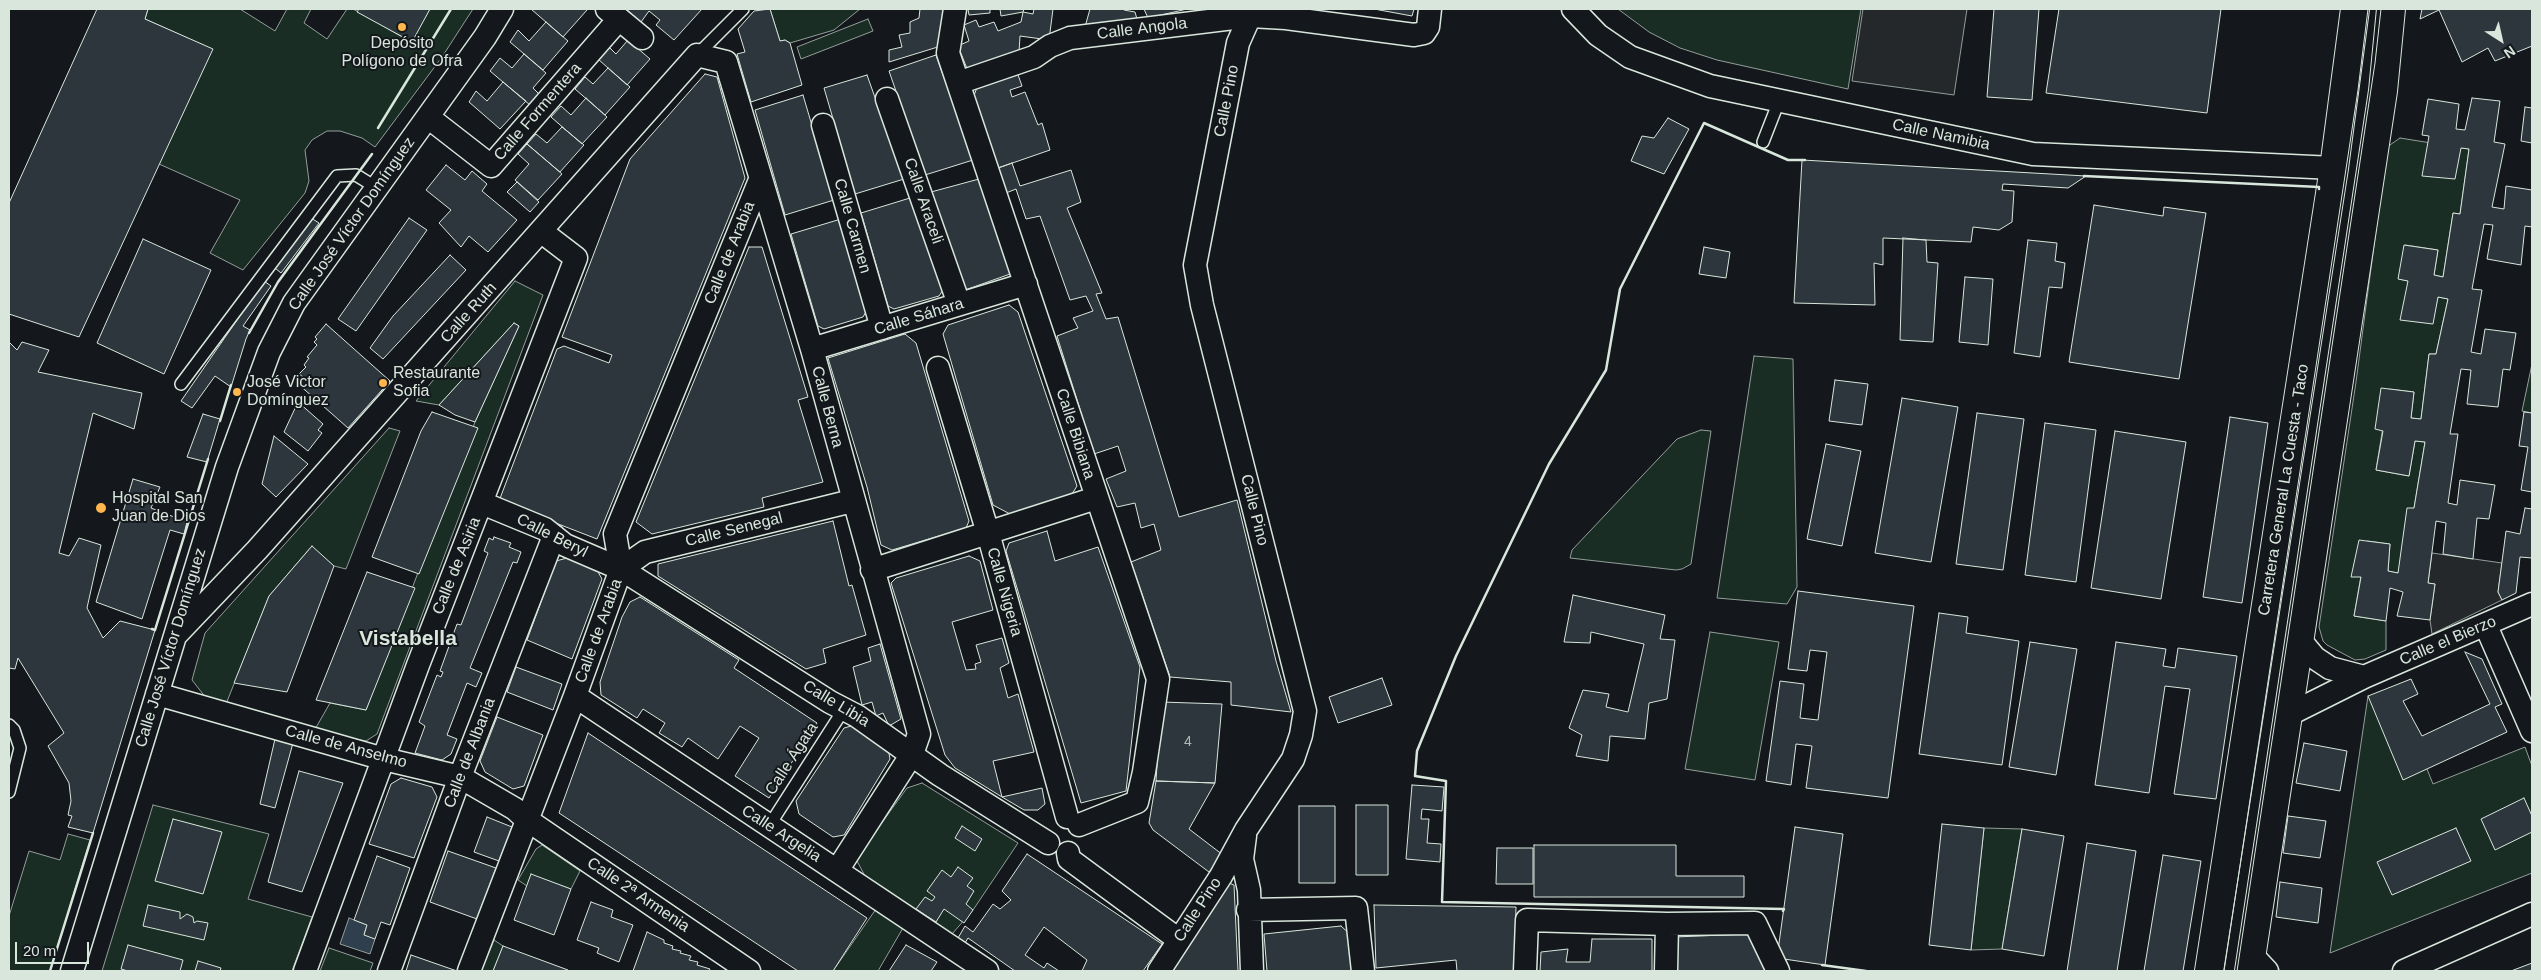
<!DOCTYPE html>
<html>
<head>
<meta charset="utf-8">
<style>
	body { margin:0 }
	#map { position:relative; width:2541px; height:980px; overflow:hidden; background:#14181c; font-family:Arial,sans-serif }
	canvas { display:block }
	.frame { position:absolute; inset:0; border:10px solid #d8e6dc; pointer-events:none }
	.north { position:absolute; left:2476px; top:15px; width:50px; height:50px; -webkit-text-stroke:4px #14181c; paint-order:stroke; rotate:145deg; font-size:14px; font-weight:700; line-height:20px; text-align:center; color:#d8e6dc }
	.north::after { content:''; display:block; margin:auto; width:18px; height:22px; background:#d8e6dc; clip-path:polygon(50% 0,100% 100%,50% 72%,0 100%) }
	.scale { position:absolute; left:15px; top:942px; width:74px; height:22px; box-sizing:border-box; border:2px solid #d8e6dc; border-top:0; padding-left:6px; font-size:15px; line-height:18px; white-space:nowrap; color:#d8e6dc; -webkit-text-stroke:4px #14181c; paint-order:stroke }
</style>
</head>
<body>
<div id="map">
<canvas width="2541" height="980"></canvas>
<div class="frame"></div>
<div class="north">N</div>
<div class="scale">20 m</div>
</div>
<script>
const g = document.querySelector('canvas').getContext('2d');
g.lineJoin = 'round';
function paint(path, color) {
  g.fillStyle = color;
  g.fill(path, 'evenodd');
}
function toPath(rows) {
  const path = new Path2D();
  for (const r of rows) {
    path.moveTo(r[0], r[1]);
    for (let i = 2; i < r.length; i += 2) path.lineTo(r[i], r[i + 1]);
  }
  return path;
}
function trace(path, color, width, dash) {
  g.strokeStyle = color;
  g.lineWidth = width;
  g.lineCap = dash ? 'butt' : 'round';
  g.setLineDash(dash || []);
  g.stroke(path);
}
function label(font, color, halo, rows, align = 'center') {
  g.font = font + ' Arial,sans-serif';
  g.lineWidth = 4;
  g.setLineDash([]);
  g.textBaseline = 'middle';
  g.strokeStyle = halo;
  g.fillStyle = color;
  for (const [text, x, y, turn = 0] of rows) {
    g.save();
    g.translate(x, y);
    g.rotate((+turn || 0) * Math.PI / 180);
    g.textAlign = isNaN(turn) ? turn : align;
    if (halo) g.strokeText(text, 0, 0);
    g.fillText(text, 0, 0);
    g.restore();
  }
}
const green = toPath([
	[148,9,240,9,275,31,287,9,311,9,304,23,327,39,347,9,353,9,411,42,430,9,473,9,442,57,375,147,362,138,340,131,327,131,312,140,305,150,309,181,305,193,243,270,210,253,240,200,159,164,212,49,145,19,148,9],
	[770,9,860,9,834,30,790,43,785,40,780,41,770,9],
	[1618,9,1861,9,1848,89,1717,60,1680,48,1649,32,1618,9],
	[868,19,873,31,801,59,797,47,868,19],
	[2400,138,2469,149,2460,214,2453,213,2443,277,2434,275,2438,250,2405,245,2399,279,2408,281,2432,323,2438,297,2448,299,2436,354,2429,354,2421,419,2411,418,2414,392,2389,389,2376,470,2409,476,2415,441,2425,442,2414,508,2398,573,2388,571,2390,544,2367,541,2354,616,2386,621,2386,650,2365,659,2355,660,2327,645,2323,641,2319,627,2356,382,2387,147,2400,138],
	[515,281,543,295,377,734,366,741,314,731,330,703,366,710,475,422,519,326,514,323,439,405,416,401,515,281],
	[1754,356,1793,359,1797,587,1787,604,1717,598,1754,356],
	[2532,364,2532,413,2522,411,2532,364],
	[389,428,400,431,346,569,334,566,311,547,269,596,226,704,206,698,192,680,205,633,389,428],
	[1701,430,1711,431,1691,564,1682,569,1676,570,1570,558,1572,550,1677,439,1701,430],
	[1710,632,1779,642,1755,780,1685,769,1710,632],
	[2368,696,2427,769,2433,784,2525,747,2532,766,2532,873,2330,953,2368,696],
	[922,783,1018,843,973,910,952,934,865,876,857,861,862,850,907,788,922,783],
	[153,805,269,834,248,899,312,917,292,971,102,971,153,805],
	[1984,828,2022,829,2002,949,1971,950,1984,828],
	[68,834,90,840,50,971,9,971,9,916,29,851,60,860,68,834],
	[542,845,580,871,571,889,531,875,527,886,518,880,536,849,542,845],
	[876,909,903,928,878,971,833,971,876,909],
	[494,940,503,946,493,971,481,971,494,940],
	[329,948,373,963,370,971,320,971,329,948]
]);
const parking = toPath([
	[1863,9,1967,9,1954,95,1852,81,1863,9],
	[2432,553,2502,563,2498,592,2502,600,2432,634,2430,620,2435,584,2428,583,2432,553]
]);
const water = toPath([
	[349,918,367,925,364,934,375,939,370,954,340,944,349,918]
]);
const building = toPath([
	[97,9,148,9,145,19,213,49,79,337,9,314,9,203,97,9],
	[359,9,430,9,412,42,357,12,359,9],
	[531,9,586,9,587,10,563,37,531,9],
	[626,9,702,9,674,40,656,25,660,20,649,11,641,22,626,9],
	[770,9,780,41,785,40,790,43,802,85,751,102,737,54,745,52,738,29,754,11,770,9],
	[920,9,947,9,941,46,889,62,889,50,902,47,899,35,910,33,910,22,919,18,920,9],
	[968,9,990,9,990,13,969,15,968,9],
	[1000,9,1024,9,1023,12,1001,16,1000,9],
	[1034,9,1053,9,1049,40,1020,36,1019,52,968,71,958,46,969,41,964,25,976,20,979,27,994,22,998,31,1021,22,1023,12,1033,14,1034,9],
	[1090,9,1125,9,1124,10,1135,12,1137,19,1085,27,1090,9],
	[1144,9,1187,9,1148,18,1144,9],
	[1374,9,1414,9,1412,16,1374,9],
	[1994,9,2039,9,2032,100,1987,97,1994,9],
	[2059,9,2221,9,2207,113,2046,93,2059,9],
	[2422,9,2532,9,2532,46,2495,61,2488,48,2462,62,2439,10,2420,19,2422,9],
	[546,22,568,41,543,70,510,42,518,30,529,41,546,22],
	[628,40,650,59,627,85,598,59,607,45,616,54,628,40],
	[524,54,546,73,533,88,540,95,530,105,490,71,500,58,512,68,524,54],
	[936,55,973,160,925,175,889,71,936,55],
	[608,68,630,87,605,115,575,89,585,77,593,84,608,68],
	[1017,72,1022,86,1010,90,1012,97,1025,92,1038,125,1042,123,1050,150,998,168,973,98,978,85,1017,72],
	[705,74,717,77,745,178,597,539,499,501,557,349,564,346,609,363,612,355,562,337,630,159,705,74],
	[867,75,904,179,855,194,824,88,867,75],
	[503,82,526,101,500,129,469,102,476,91,487,101,503,82],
	[803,95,834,200,785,215,755,110,803,95],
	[586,98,607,117,582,144,551,117,561,106,571,115,586,98],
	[2472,98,2500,101,2494,142,2505,144,2492,207,2504,209,2506,186,2532,190,2532,227,2525,226,2521,265,2487,259,2493,225,2484,224,2472,289,2482,290,2471,352,2481,354,2485,329,2516,333,2510,370,2503,369,2498,407,2467,404,2471,370,2461,369,2450,434,2458,434,2448,503,2457,505,2460,480,2495,485,2489,519,2477,518,2473,559,2443,554,2446,523,2436,521,2428,583,2435,584,2430,620,2397,616,2403,592,2390,588,2386,621,2354,616,2361,577,2351,577,2359,540,2390,544,2388,571,2398,573,2407,508,2414,508,2425,442,2415,441,2409,476,2376,470,2383,431,2375,429,2381,388,2414,392,2411,418,2421,419,2429,354,2436,354,2448,299,2438,297,2433,324,2400,320,2408,281,2398,279,2404,245,2438,250,2434,275,2443,277,2453,213,2460,214,2469,149,2461,148,2455,179,2422,176,2429,136,2422,135,2428,99,2459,104,2456,129,2465,130,2472,98],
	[2525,107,2532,108,2532,143,2521,141,2525,107],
	[1668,118,1689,129,1664,174,1631,161,1642,136,1654,138,1668,118],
	[562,127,584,145,560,172,527,144,536,134,547,143,562,127],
	[527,144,562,174,538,200,515,180,529,164,518,154,527,144],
	[1802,160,2086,176,2068,188,2003,184,2002,190,2014,191,2012,222,1999,230,1973,227,1971,242,1883,238,1883,265,1874,263,1875,305,1794,303,1802,160],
	[1012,163,1020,186,1071,170,1081,202,1067,208,1102,293,1096,294,1106,319,1118,317,1179,517,1237,500,1276,661,1291,712,1231,705,1231,682,1170,677,1131,562,1161,550,1154,524,1141,528,1135,503,1117,507,1106,479,1126,471,1118,446,1094,454,1057,336,1078,328,1073,318,1093,311,1086,296,1070,300,1040,216,1026,219,1016,189,1006,193,998,168,1012,163],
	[446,165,465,180,472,171,487,184,482,191,517,220,488,252,469,236,461,247,439,223,451,210,426,190,446,165],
	[979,179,1013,273,965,290,931,192,979,179],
	[517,182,539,202,530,212,507,192,517,182],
	[910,198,943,290,939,296,894,309,888,306,861,213,910,198],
	[2094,205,2163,216,2164,207,2206,213,2179,379,2069,362,2094,205],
	[311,218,319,223,281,273,275,268,311,218],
	[409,218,427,230,356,331,338,319,409,218],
	[841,219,867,310,863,317,824,329,818,326,791,234,841,219],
	[1903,238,1926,240,1927,262,1938,263,1933,342,1900,340,1903,238],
	[143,239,211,270,164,374,97,343,143,239],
	[2028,240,2057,243,2055,261,2065,263,2062,288,2049,287,2040,357,2014,353,2028,240],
	[749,247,762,247,808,397,798,400,823,482,762,498,764,507,652,534,636,522,749,247],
	[1704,247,1730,252,1726,278,1699,274,1704,247],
	[450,255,466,270,383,359,370,348,393,316,450,255],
	[1965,277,1993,279,1988,345,1959,342,1965,277],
	[264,281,271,286,243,326,250,330,246,339,231,387,215,376,192,408,181,401,264,281],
	[1009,305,1018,312,1077,486,1072,494,1010,514,993,505,943,334,948,325,1009,305],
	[514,323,519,326,475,422,455,415,439,405,514,323],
	[326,324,390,381,348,428,297,383,303,377,299,374,306,367,304,365,309,358,307,357,317,345,314,342,317,339,315,337,326,324],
	[905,334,916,343,969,521,966,528,892,550,881,545,867,487,828,358,905,334],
	[9,342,17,350,22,342,49,350,38,372,142,393,134,429,93,413,59,553,69,556,79,538,101,545,87,608,103,638,120,621,155,630,93,833,68,827,72,816,68,815,71,801,69,783,48,746,64,733,18,658,15,669,9,668,9,342],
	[1835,380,1868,384,1862,425,1829,421,1835,380],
	[1902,398,1958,407,1931,562,1875,553,1902,398],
	[298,402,323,424,318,430,322,433,308,451,284,432,298,402],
	[432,412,478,428,419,574,372,557,421,431,432,412],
	[2524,412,2532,413,2532,492,2521,490,2528,447,2519,446,2524,412],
	[1977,413,2024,419,2003,570,1956,564,1977,413],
	[203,414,220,419,207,462,187,457,203,414],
	[2230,417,2268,423,2242,603,2203,597,2230,417],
	[2045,423,2096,430,2076,582,2025,575,2045,423],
	[2115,431,2186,442,2161,599,2091,588,2115,431],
	[274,436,308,464,276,497,262,484,274,436],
	[1826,444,1861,451,1842,546,1807,539,1826,444],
	[133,479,160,487,151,508,187,522,184,534,170,530,142,619,96,602,133,479],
	[2525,508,2532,509,2532,558,2520,557,2516,593,2502,600,2498,592,2506,531,2520,534,2525,508],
	[833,521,849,586,852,585,866,635,823,649,826,663,806,669,658,576,658,564,833,521],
	[1047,531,1055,561,1098,547,1140,667,1126,791,1081,803,1006,551,1009,543,1047,531],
	[494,537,511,543,509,547,521,552,517,563,513,562,470,668,482,673,476,687,467,683,447,735,457,739,451,754,442,760,415,753,425,726,419,722,437,675,441,677,443,672,440,671,457,624,461,625,488,553,484,551,489,538,493,540,494,537],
	[312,546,334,566,287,692,234,683,269,596,312,546],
	[969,556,980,561,993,610,952,622,966,670,976,669,975,664,981,662,976,645,1002,638,1009,663,1000,668,1008,698,1018,694,1034,752,993,761,1002,797,1042,788,1045,804,1038,810,1024,810,1002,797,955,768,945,755,891,583,896,578,969,556],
	[567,558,597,570,602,579,572,659,527,640,556,561,567,558],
	[367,572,415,588,366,710,316,700,367,572],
	[1798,591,1914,606,1888,798,1806,788,1812,746,1796,744,1791,785,1766,781,1780,681,1804,684,1800,718,1818,720,1827,652,1810,650,1807,671,1788,669,1798,591],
	[1573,595,1665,615,1660,639,1675,640,1667,699,1649,703,1645,739,1610,736,1608,761,1576,756,1582,735,1569,728,1583,690,1609,694,1606,707,1628,712,1644,644,1591,632,1590,643,1564,642,1573,595],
	[640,597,739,660,734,668,817,723,769,798,735,776,759,738,740,726,718,759,688,738,682,747,659,733,665,723,643,709,637,718,601,695,600,682,622,617,630,602,640,597],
	[1939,613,1968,617,1966,633,2019,641,2002,765,1919,754,1939,613],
	[2030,642,2077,649,2056,775,2009,767,2030,642],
	[2116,642,2166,649,2163,666,2175,668,2178,648,2237,656,2216,799,2174,794,2190,689,2165,686,2149,793,2095,785,2116,642],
	[880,644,901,719,889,726,883,713,876,716,872,702,862,705,853,667,871,661,868,648,880,644],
	[2465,652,2482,659,2502,704,2495,707,2507,732,2403,780,2368,696,2411,679,2418,694,2403,701,2422,736,2490,704,2465,652],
	[516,667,562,684,553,710,507,692,516,667],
	[1382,678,1392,705,1338,723,1329,697,1382,678],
	[1161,702,1222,704,1215,783,1156,781,1161,702],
	[497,717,543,735,524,786,513,789,485,772,480,761,497,717],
	[855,725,888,748,890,759,844,835,833,837,799,814,796,801,844,728,855,725],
	[588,733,867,918,833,971,798,971,559,813,588,733],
	[275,739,293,743,275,808,260,804,275,739],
	[2304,743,2347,751,2340,791,2296,783,2304,743],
	[299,771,343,783,302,892,268,882,299,771],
	[401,778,432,787,437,797,414,858,369,844,391,784,401,778],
	[1156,781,1215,783,1189,829,1223,855,1209,872,1153,830,1149,823,1156,781],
	[1412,785,1444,787,1442,811,1422,809,1421,819,1429,819,1427,843,1441,844,1440,862,1406,859,1412,785],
	[2524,798,2532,816,2532,832,2495,850,2481,819,2524,798],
	[1356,805,1388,805,1388,875,1356,875,1356,805],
	[1299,806,1335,806,1335,883,1299,883,1299,806],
	[2288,816,2326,821,2320,858,2283,853,2288,816],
	[487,817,512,827,499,861,474,852,487,817],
	[173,819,222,832,203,894,155,881,173,819],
	[1942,824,1984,828,1971,950,1929,945,1942,824],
	[962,826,982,839,975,851,955,838,962,826],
	[1795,827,1843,834,1825,965,1777,958,1795,827],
	[2456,828,2471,861,2392,895,2377,862,2456,828],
	[2022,829,2064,836,2044,956,2002,949,2022,829],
	[2087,843,2136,851,2117,971,2067,971,2087,843],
	[1534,845,1676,845,1676,876,1744,876,1744,897,1534,897,1534,845],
	[1497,848,1533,848,1533,884,1496,884,1497,848],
	[448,851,496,868,477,919,430,902,448,851],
	[1027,854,1162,944,1143,971,1082,971,1087,960,1044,927,1025,955,1044,968,1047,963,1059,971,1015,971,968,938,965,943,958,938,965,926,973,932,993,904,1000,909,1011,900,1002,891,1027,854],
	[2163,855,2201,861,2183,971,2144,971,2163,855],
	[377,856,410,868,390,925,381,922,375,939,364,935,367,925,354,920,377,856],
	[958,867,973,878,967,886,974,891,966,904,973,910,964,923,944,909,936,922,916,909,925,897,932,901,935,897,927,891,942,870,951,877,958,867],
	[531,874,571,889,554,935,514,920,531,874],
	[2280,882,2322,888,2318,923,2276,917,2280,882],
	[1229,883,1234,885,1238,971,1172,971,1229,883],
	[591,902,613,910,611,917,633,925,619,962,597,953,599,948,577,940,591,902],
	[148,905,180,912,180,919,187,914,193,917,194,923,197,921,208,923,204,940,143,926,148,905],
	[1374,905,1516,907,1514,971,1457,971,1456,960,1376,968,1374,905],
	[1341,926,1352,936,1355,971,1267,971,1264,934,1341,926],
	[647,932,664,940,664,943,673,946,672,949,681,951,680,953,691,956,689,960,698,962,697,965,710,969,709,971,633,971,647,932],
	[1748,934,1769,971,1673,971,1674,937,1748,934],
	[1592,939,1652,939,1652,971,1540,971,1541,952,1568,949,1566,962,1590,962,1592,939],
	[128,945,183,960,180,971,128,971,121,969,128,945],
	[906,945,937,962,931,971,889,971,906,945],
	[503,946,568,970,567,971,493,971,503,946],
	[411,955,457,971,406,971,411,955],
	[198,961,221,968,220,971,195,971,198,961],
	[2532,963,2532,971,2511,971,2532,963]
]);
const lane = toPath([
	[697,55,743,9],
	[1763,142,1779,101],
	[181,384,337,176,356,175,377,188],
	[9,725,14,730,20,748,9,792],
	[769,826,844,709]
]);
const street = toPath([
	[607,9,642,38],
	[955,9,948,53,1158,679,1144,772,1137,802,1079,825],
	[1573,9,1598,35,1630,57,1710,86,2033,154,2334,168],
	[958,83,1034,57,1050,46,1070,38,1250,16,1286,18,1414,35,1424,33,1428,27,1430,9],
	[887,99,959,304],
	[428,117,491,166,619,19],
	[823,125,882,328],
	[812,349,1026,284],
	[938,368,988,533,1067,817],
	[482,503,545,529,565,545,621,569,830,702,857,716,940,775,1048,843],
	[621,569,645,552,852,501],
	[872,570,1096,498],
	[2486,626,2532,731],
	[176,635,257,550,697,55,726,62,812,349,919,734,912,754,838,869],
	[2300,640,2315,658,2330,668,2364,677],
	[157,694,384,759,460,777,515,809,526,819,749,971],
	[575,696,987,971],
	[2288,715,2364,677,2532,604],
	[1245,836,1242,859,1249,890,1252,971],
	[1068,853,1069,859,1179,940],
	[1248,910,1356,908,1363,971],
	[2252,955,2267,971],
	[72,971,227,467,269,352,294,303,485,37,502,9],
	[305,971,418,665,576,258,542,232],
	[389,971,460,777,554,536],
	[469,971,575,696,621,569,615,534,760,180],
	[1159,971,1221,876,1246,830,1293,759,1301,735,1305,711,1202,305,1195,265,1238,43,1250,16],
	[1525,971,1527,920,1667,924,1755,923,1778,971],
	[1666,971,1667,924],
	[2404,971,2532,914]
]);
const secondary = toPath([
	[2209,971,2334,168,2355,9],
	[2249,971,2383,91,2391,9]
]);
const tram = toPath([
	[2224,971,2358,90,2368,9],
	[2237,971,2375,63,2381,9]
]);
const wall = toPath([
	[378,128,451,9],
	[2084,176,2319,187,2319,189],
	[249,333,278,282,372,154],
	[220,421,231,385],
	[152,629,155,630,208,459],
	[1783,911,1784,909,1442,902,1446,781,1415,776,1417,751,1456,656,1549,464,1606,370,1620,289,1704,123,1788,160,1805,160],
	[1822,965,1866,971],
	[50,971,93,833]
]);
const markers = [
	[402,27,5,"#ffb74d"],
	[383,383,5,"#ffb74d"],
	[237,392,5,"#ffb74d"],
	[101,508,6,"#ffb74d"]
];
const numberNames = [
	["4",1188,742]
];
const streetNames = [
	["Calle Angola",1142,29,-7],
	["Calle Pino",1227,101,-79],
	["Calle Formentera",538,112,-49],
	["Calle Namibia",1941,135,12],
	["Calle Araceli",923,201,71],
	["Calle José Víctor Domínguez",352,224,-55],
	["Calle Carmen",852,226,74],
	["Calle de Arabia",730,253,-68],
	["Calle Ruth",469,313,-48],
	["Calle Sáhara",919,317,-17],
	["Calle Berna",827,407,75],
	["Calle Bibiana",1075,434,72],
	["Carretera General La Cuesta - Taco",2284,490,-81],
	["Calle Pino",1254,510,76],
	["Calle Senegal",734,530,-14],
	["Calle Beryl",552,536,27],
	["Calle de Asiria",457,566,-68],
	["Calle Nigeria",1004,592,74],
	["Calle de Arabia",599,631,-70],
	["Calle el Bierzo",2448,641,-23],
	["Calle José Víctor Domínguez",171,648,-73],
	["Calle Libia",836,704,31],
	["Calle de Anselmo",346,747,15],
	["Calle de Albania",470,753,-69],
	["Calle Ágata",792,759,-57],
	["Calle Argelia",781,834,33],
	["Calle 2ª Armenia",638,895,34],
	["Calle Pino",1198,910,-57]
];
const poiNames = [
	["Depósito",402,44,"center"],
	["Polígono de Ofra",402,62,"center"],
	["Restaurante",393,374],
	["Sofia",393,392],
	["José Victor",247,383],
	["Domínguez",247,401],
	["Hospital San",112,499],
	["Juan de Dios",112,517]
];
const districtNames = [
	["Vistabella",408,639]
];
paint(green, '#1a2d24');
trace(green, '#939e99', 1);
paint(parking, '#24282b');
trace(parking, '#939e99', 1);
paint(water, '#2f3f4d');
trace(water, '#939e99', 1);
paint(building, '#2c363c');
trace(building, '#d8e6dc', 1);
trace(lane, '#d8e6dc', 14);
trace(street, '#d8e6dc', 25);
trace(secondary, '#d8e6dc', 30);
trace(lane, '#14181c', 11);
trace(street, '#14181c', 22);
trace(secondary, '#14181c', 28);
trace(tram, '#d8e6dc', 1);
trace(wall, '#d8e6dc', 2.5);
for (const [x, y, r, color] of markers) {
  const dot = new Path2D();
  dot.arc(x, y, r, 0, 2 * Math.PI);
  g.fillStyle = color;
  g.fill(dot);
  trace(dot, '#14181c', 2);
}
label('14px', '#adbab4', null, numberNames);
label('16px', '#d8e6dc', '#14181c', streetNames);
label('16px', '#d8e6dc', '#14181c', poiNames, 'left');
label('bold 21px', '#d8e6dc', '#14181c', districtNames);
</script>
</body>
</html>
